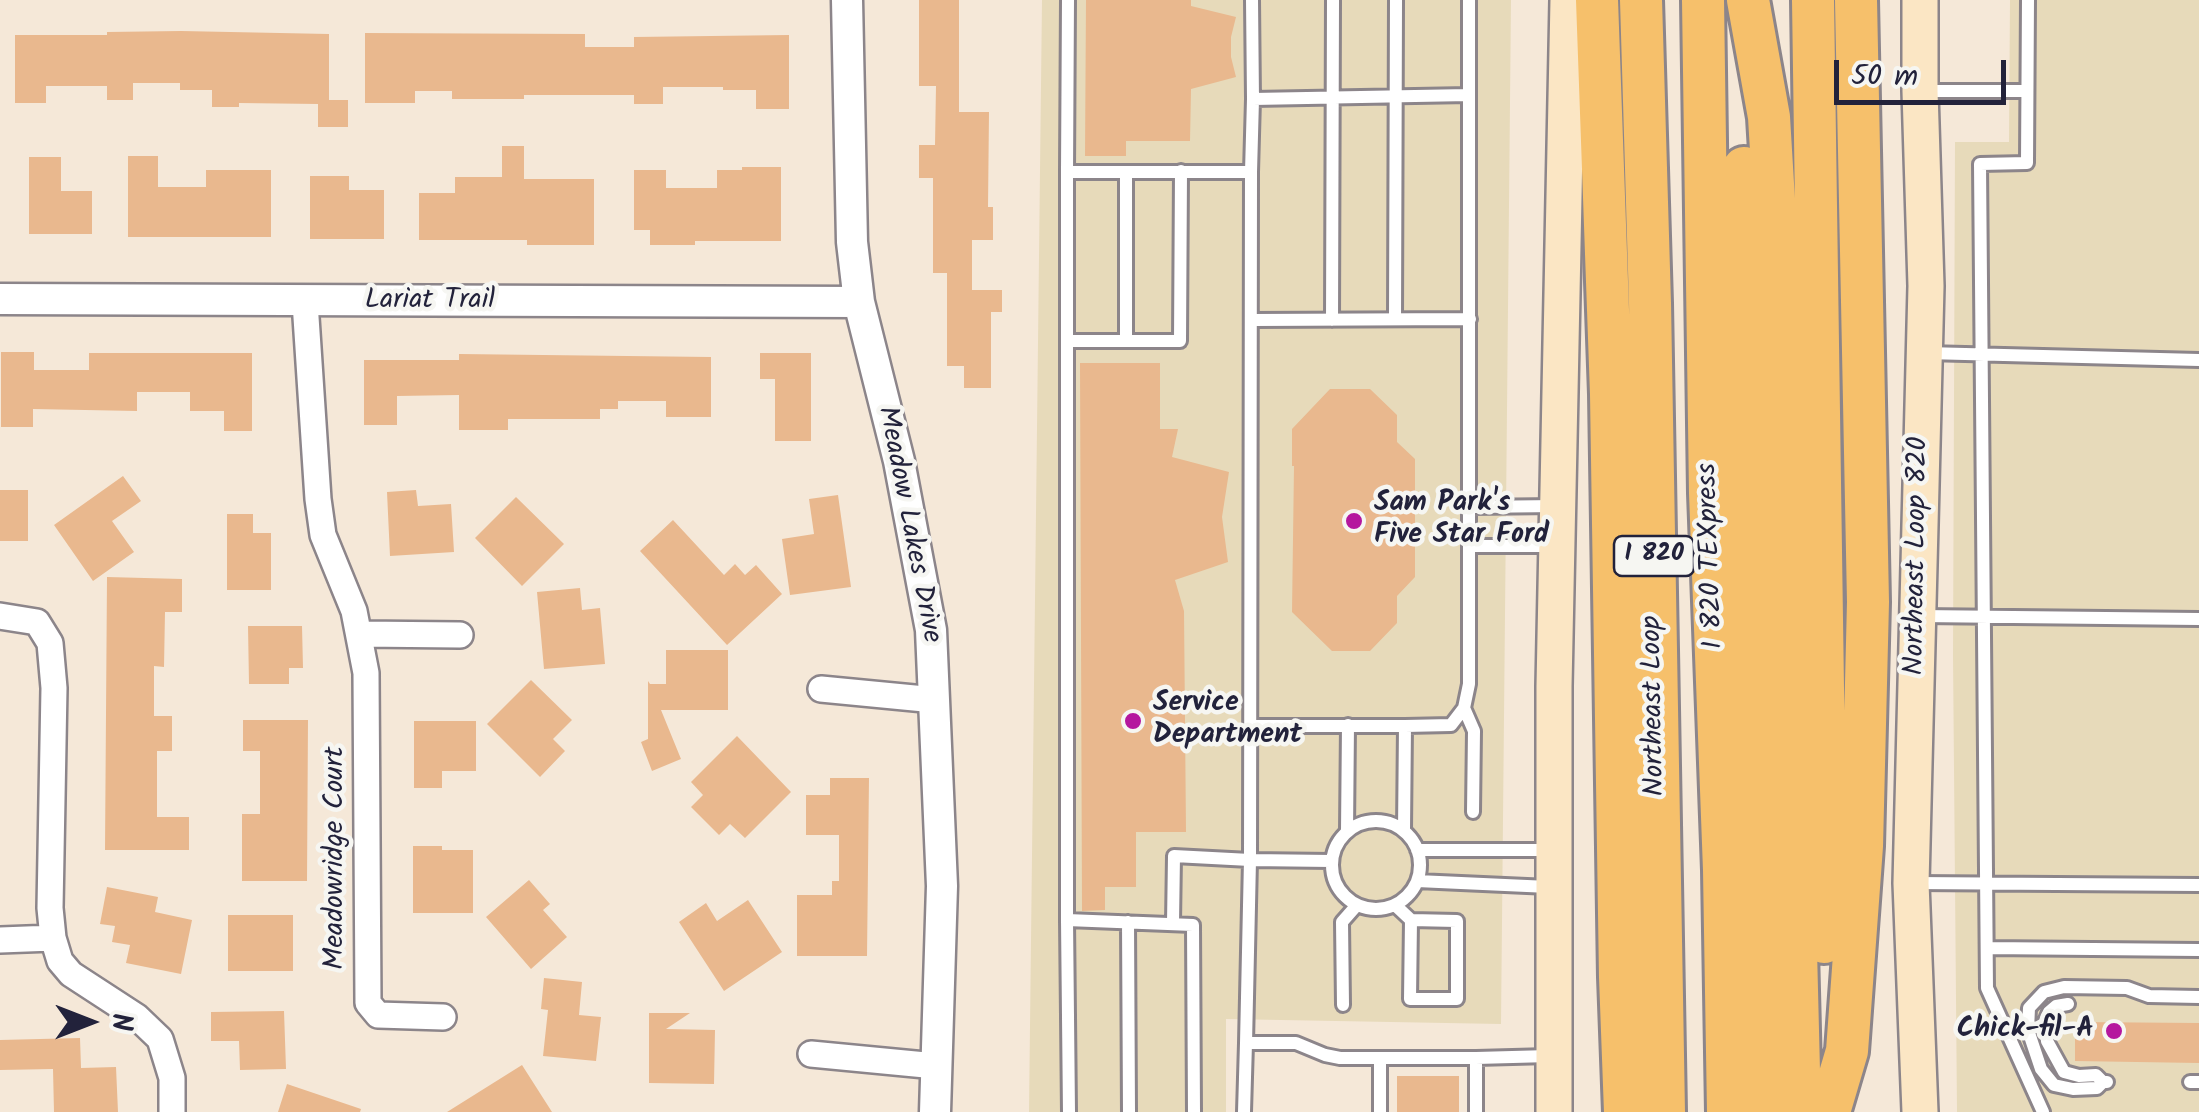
<!DOCTYPE html>
<html>
<head>
<meta charset="utf-8">
<style>
	body { margin:0 }
	#map { position:relative; width:2199px; height:1112px; overflow:hidden; background:#f5e8d8; font-family:Kalam,sans-serif }
	canvas { display:block }
	.north { position:absolute; left:40px; top:972px; width:100px; height:100px; -webkit-text-stroke:8px #f6f6f2; paint-order:stroke; rotate:90deg; font-size:28px; font-weight:700; line-height:40px; text-align:center; color:#22223b }
	.north::after { content:''; display:block; margin:auto; width:35px; height:45px; background:#22223b; clip-path:polygon(50% 0,100% 100%,50% 72%,0 100%) }
	.scale { position:absolute; left:1834px; top:60px; width:172px; height:45px; box-sizing:border-box; border:5px solid #22223b; border-top:0; padding-left:12px; font-size:30px; line-height:35px; white-space:nowrap; color:#22223b; -webkit-text-stroke:8px #f6f6f2; paint-order:stroke }
</style>
</head>
<body>
<div id="map">
<canvas width="2199" height="1112"></canvas>
<div class="north">N</div>
<div class="scale">50 m</div>
</div>
<script>
const g = document.querySelector('canvas').getContext('2d');
g.lineJoin = 'round';
function paint(path, color) {
  g.fillStyle = color;
  g.fill(path, 'evenodd');
}
function toPath(rows) {
  const path = new Path2D();
  for (const r of rows) {
    if (r.length === 3) {
      path.moveTo(r[0] + r[2], r[1]);
      path.arc(r[0], r[1], r[2], 0, 2 * Math.PI);
      continue;
    }
    path.moveTo(r[0], r[1]);
    for (let i = 2; i < r.length; i += 2) path.lineTo(r[i], r[i + 1]);
  }
  return path;
}
function trace(path, color, width, dash) {
  g.strokeStyle = color;
  g.lineWidth = width;
  g.lineCap = dash ? 'butt' : 'round';
  g.setLineDash(dash || []);
  g.stroke(path);
}
function label(font, color, halo, rows, align = 'center') {
  g.font = font + ' Kalam,sans-serif';
  g.lineWidth = 9;
  g.setLineDash([]);
  g.textBaseline = 'middle';
  g.strokeStyle = halo;
  g.fillStyle = color;
  for (const [text, x, y, turn = 0] of rows) {
    g.save();
    g.translate(x, y);
    g.rotate((+turn || 0) * Math.PI / 180);
    g.textAlign = isNaN(turn) ? turn : align;
    if (halo) g.strokeText(text, 0, 0);
    g.fillText(text, 0, 0);
    g.restore();
  }
}
const built = toPath([
	[1042,0,1511,0,1501,1024,1226,1019,1226,1112,1029,1112],
	[2010,0,2199,0,2199,1112,1957,1112,1953,655,1955,142,2009,142]
]);
const building = toPath([
	[919,0,959,0,959,112,989,112,988,207,993,207,993,240,972,240,972,290,1002,290,1002,312,991,312,991,388,964,388,964,366,947,366,947,273,933,273,933,178,919,178,919,145,935,145,936,86,919,86],
	[1086,0,1191,0,1191,6,1236,17,1231,37,1231,57,1236,77,1191,89,1190,141,1126,141,1126,156,1085,156],
	[181,31,329,34,329,100,348,100,348,127,318,127,318,104,239,103,239,107,212,107,212,90,180,90,180,83,133,83,133,100,107,100,107,86,46,86,46,103,15,103,15,35,107,35,107,32],
	[365,33,585,34,585,47,634,47,634,37,789,35,789,109,756,109,756,90,723,90,723,87,663,87,663,104,634,104,634,95,524,95,524,99,452,99,452,91,415,91,415,103,365,103],
	[502,146,524,146,524,179,594,179,594,245,527,245,527,240,419,240,419,193,455,193,455,177,502,177],
	[128,156,158,156,158,187,206,187,206,170,271,170,271,237,128,237],
	[29,157,61,157,61,191,92,191,92,234,29,234],
	[742,167,781,167,781,241,695,241,695,245,650,245,650,230,634,230,634,170,666,170,666,188,717,188,717,170,742,170],
	[310,176,349,176,349,190,384,190,384,239,310,239],
	[1,352,34,352,34,370,89,370,89,353,252,353,252,431,224,431,224,411,190,411,190,392,137,392,137,411,33,409,33,427,1,427],
	[760,353,811,353,811,441,775,441,775,379,760,379],
	[459,354,711,357,711,417,666,417,666,401,618,401,618,409,600,409,600,419,508,419,508,430,459,430,459,395,397,396,397,425,364,425,364,360,459,360],
	[1080,363,1160,363,1160,429,1178,429,1172,457,1229,472,1222,517,1228,562,1175,580,1184,611,1186,832,1136,832,1136,887,1105,887,1105,910,1082,911],
	[1330,389,1370,389,1397,415,1397,442,1415,459,1415,577,1397,596,1397,623,1370,651,1332,651,1292,612,1294,466,1292,466,1292,429],
	[123,476,141,501,112,521,134,552,93,581,54,525],
	[0,490,28,490,28,541,0,541],
	[416,490,418,506,451,504,454,552,390,556,387,492],
	[838,495,851,587,790,595,782,539,814,534,809,499],
	[516,497,564,544,522,586,475,538],
	[227,514,253,514,253,533,271,533,271,590,227,590],
	[673,520,724,575,735,564,745,575,756,565,782,594,727,645,640,551],
	[107,577,182,579,182,612,165,612,164,667,154,666,154,716,172,716,172,751,157,751,157,817,189,817,189,850,105,850],
	[580,588,582,610,600,608,605,664,544,669,537,592],
	[248,626,302,626,303,668,289,668,289,684,249,684],
	[666,650,728,650,728,710,661,710,681,759,652,771,641,742,648,739,648,681,650,684,666,684],
	[531,680,572,720,553,739,565,751,540,777,487,724],
	[243,720,308,720,307,881,242,881,242,814,260,814,260,751,243,751],
	[414,721,476,721,476,771,442,771,442,788,414,788],
	[737,736,791,792,745,838,730,824,719,835,691,807,703,795,691,782],
	[830,778,869,778,867,956,797,956,797,895,832,895,832,881,839,881,839,835,806,835,806,795,830,795],
	[413,846,442,846,442,850,473,850,473,913,413,913],
	[529,880,550,904,543,910,567,937,531,969,486,917],
	[107,887,158,897,155,912,192,920,181,974,126,963,130,945,112,942,115,926,100,924],
	[748,900,782,952,724,991,679,922,706,903,717,921],
	[228,915,293,915,293,971,228,971],
	[544,978,582,982,579,1015,601,1017,596,1061,543,1056,548,1010,541,1009],
	[284,1011,286,1069,240,1070,239,1041,211,1041,211,1012],
	[649,1013,690,1013,666,1029,715,1030,714,1084,649,1083],
	[2075,1022,2199,1023,2199,1063,2075,1061],
	[80,1038,81,1068,116,1067,118,1112,54,1112,53,1069,0,1070,0,1040],
	[522,1065,552,1112,447,1112],
	[1397,1076,1459,1076,1459,1112,1397,1112],
	[287,1084,361,1109,360,1112,278,1112]
]);
const service = toPath([
	[1068,0,1067,172,1251,172,1250,860,1174,856,1173,923],
	[2028,0,2027,163,1980,164,1987,988,2043,1112],
	[1923,91,2027,91],
	[1253,99,1469,95],
	[1126,172,1126,341],
	[1251,172,1253,99,1252,0],
	[1395,319,1396,0],
	[1252,320,1470,319],
	[1332,320,1333,0],
	[1067,341,1180,341,1181,171],
	[1926,353,2199,360],
	[1470,507,1557,506],
	[1470,546,1552,546],
	[1920,616,2199,619],
	[1464,708,1474,731,1473,812],
	[1250,726,1405,726],
	[1376,865,44],
	[1404,830,1405,726,1451,725,1464,708,1469,684,1469,0],
	[1347,831,1348,725],
	[1417,850,1552,850],
	[1332,861,1250,860,1246,1043,1296,1043,1325,1055,1340,1058,1476,1058],
	[1417,881,1549,887],
	[1914,883,2199,885],
	[1395,905,1411,920,1410,999,1457,999,1457,921,1411,920],
	[1067,920,1067,172],
	[1128,922,1129,1112],
	[1987,948,2199,950],
	[2068,1004,2056,1006,2049,1012,2045,1022,2047,1041,2064,1072,2079,1076,2096,1075,2103,1082,2107,1082],
	[1343,1005,1342,922,1357,905],
	[2103,1082,2097,1088,2073,1089,2054,1085,2041,1069,2028,1030,2029,1008,2044,992,2064,987,2127,988,2149,996,2199,997],
	[2190,1082,2199,1082],
	[1069,1112,1067,920,1193,925,1194,1112],
	[1244,1112,1246,1043],
	[1380,1112,1380,1058],
	[1476,1112,1476,1058,1549,1056]
]);
const minor = toPath([
	[305,302,318,499,323,535,354,611,366,673,368,1003,378,1015,443,1017],
	[0,616,37,622,50,643,54,688,50,908,53,938,60,961,71,974,137,1017,160,1039,172,1078,172,1112],
	[360,634,460,635],
	[821,689,935,700],
	[0,940,53,938],
	[811,1054,936,1066]
]);
const tertiary = toPath([
	[847,0,852,242,859,302,899,461,931,630,942,886,935,1112],
	[0,299,859,302]
]);
const secondary = toPath([
	[1554,1112,1554,686,1568,0],
	[1920,1112,1911,883,1926,286,1920,91,1920,0]
]);
const motorway = toPath([
	[1597,0,1611,394,1620,977,1625,1112],
	[1641,0,1650,303,1664,1112],
	[1703,0,1710,493,1724,870,1728,1112],
	[1748,0,1769,117,1780,301,1800,1112],
	[1813,0,1825,825,1824,942],
	[1744,168,1763,1112],
	[1829,1112,1847,1051,1862,846,1868,602,1856,0]
]);
const markers = [
	[1354,521,10,"#b5179e"],
	[1133,721,10,"#b5179e"],
	[2114,1031,10,"#b5179e"]
];
const shields = [
	[1654,556,80]
];
const shieldNames = [
	["I 820",1654,556]
];
const streetNames = [
	["Lariat Trail",430,302],
	["Meadow Lakes Drive",907,525,79],
	["I 820 TEXpress",1713,556,-92],
	["Northeast Loop 820",1919,556,-89],
	["Northeast Loop",1656,706,-91],
	["Meadowridge Court",337,858,-90]
];
const poiNames = [
	["Sam Park's",1374,505],
	["Five Star Ford",1374,537],
	["Service",1153,705],
	["Department",1153,737],
	["Chick-fil-A",2094,1031,"right"]
];
paint(built, '#e7daba');
paint(building, '#e9b88e');
trace(service, '#8c858a', 18);
trace(minor, '#8c858a', 30);
trace(tertiary, '#8c858a', 35);
trace(secondary, '#8c858a', 40);
trace(motorway, '#8c858a', 48);
trace(service, '#fff', 12);
trace(minor, '#fff', 25);
trace(tertiary, '#fff', 30);
trace(secondary, '#fbe6c4', 35);
trace(motorway, '#f6c06b', 42);
for (const [x, y, r, color] of markers) {
  const dot = new Path2D();
  dot.arc(x, y, r, 0, 2 * Math.PI);
  g.fillStyle = color;
  g.fill(dot);
  trace(dot, '#f6f6f2', 4);
}
for (const [x, y, w] of shields) {
  const box = new Path2D();
  box.roundRect(x - w / 2, y - 20, w, 40, 8);
  g.fillStyle = '#f6f6f2';
  g.fill(box);
  trace(box, '#22223b', 2.5);
}
label('bold 25px', '#22223b', null, shieldNames);
label('28px', '#22223b', '#f6f6f2', streetNames);
label('bold 28px', '#22223b', '#f6f6f2', poiNames, 'left');
</script>
</body>
</html>
